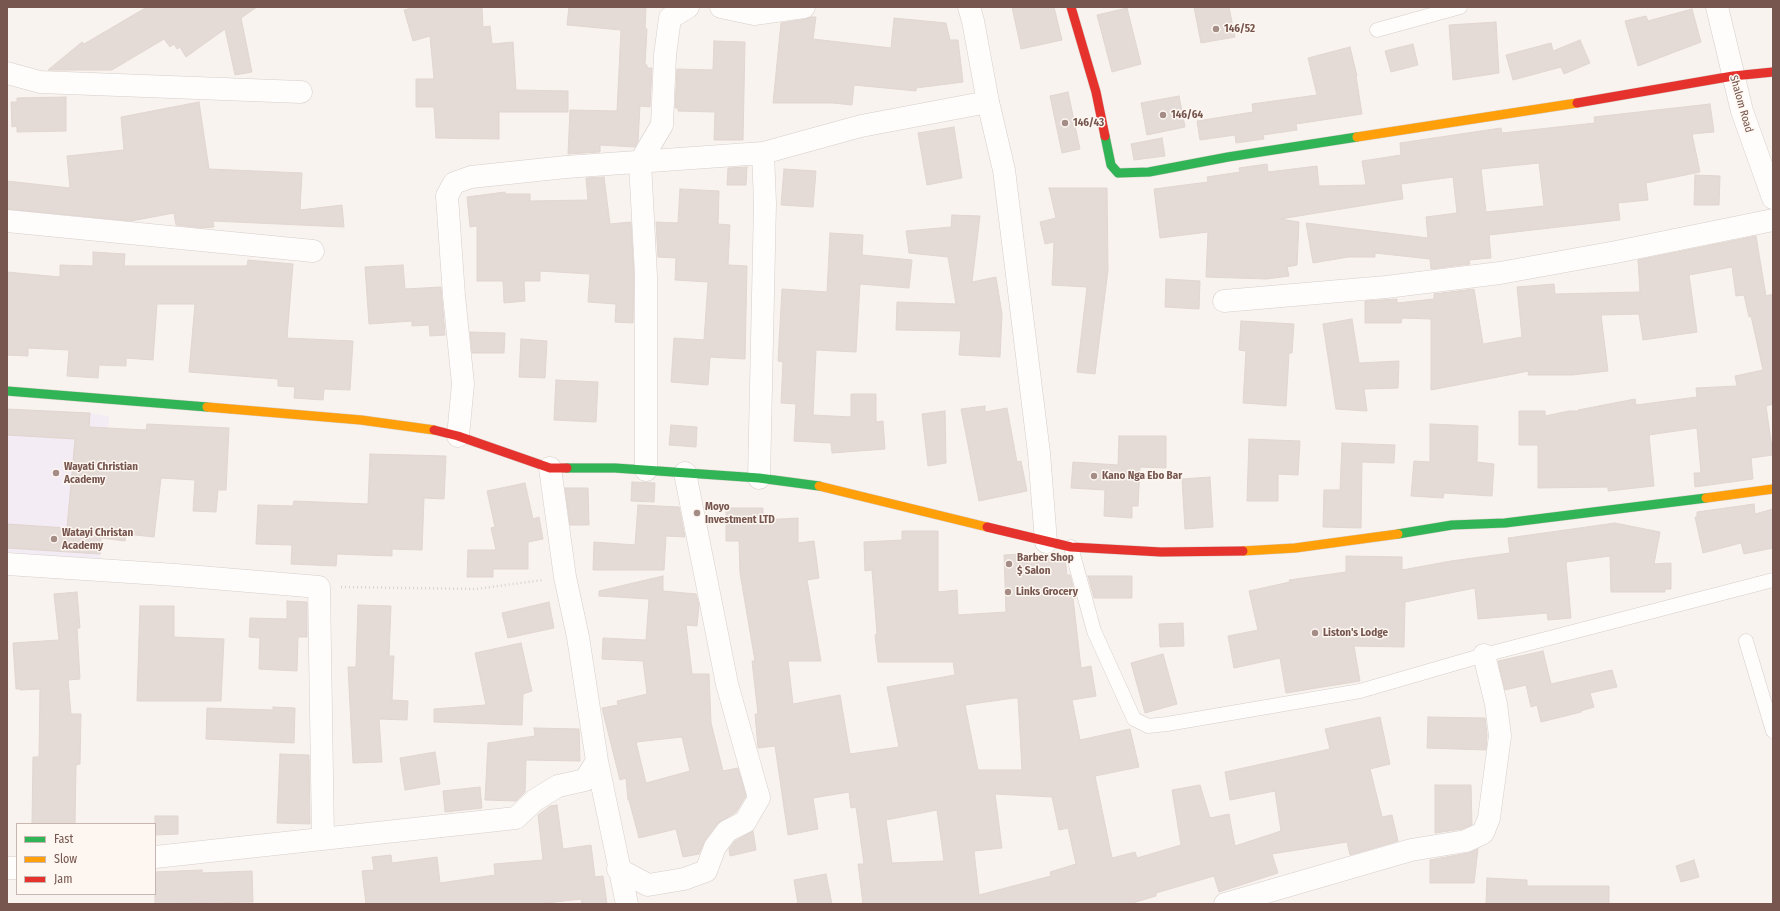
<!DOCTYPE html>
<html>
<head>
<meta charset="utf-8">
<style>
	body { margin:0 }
	#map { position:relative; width:1780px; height:911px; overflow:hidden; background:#f8f3ee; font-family:"Fira Sans Condensed",sans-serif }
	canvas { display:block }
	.frame { position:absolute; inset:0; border:8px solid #76564e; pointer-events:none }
	.legend { position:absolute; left:16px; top:823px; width:140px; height:72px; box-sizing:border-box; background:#fef7f1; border:1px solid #c8b7b0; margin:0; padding:5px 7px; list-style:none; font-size:12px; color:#76564e }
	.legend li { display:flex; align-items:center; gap:8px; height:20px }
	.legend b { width:20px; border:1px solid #c8b7b0 }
</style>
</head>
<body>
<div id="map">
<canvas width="1780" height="911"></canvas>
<div class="frame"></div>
<ul class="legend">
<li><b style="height:5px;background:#30b455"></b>Fast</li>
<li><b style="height:5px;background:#ff9f0a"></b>Slow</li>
<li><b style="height:5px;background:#e5322d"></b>Jam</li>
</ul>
</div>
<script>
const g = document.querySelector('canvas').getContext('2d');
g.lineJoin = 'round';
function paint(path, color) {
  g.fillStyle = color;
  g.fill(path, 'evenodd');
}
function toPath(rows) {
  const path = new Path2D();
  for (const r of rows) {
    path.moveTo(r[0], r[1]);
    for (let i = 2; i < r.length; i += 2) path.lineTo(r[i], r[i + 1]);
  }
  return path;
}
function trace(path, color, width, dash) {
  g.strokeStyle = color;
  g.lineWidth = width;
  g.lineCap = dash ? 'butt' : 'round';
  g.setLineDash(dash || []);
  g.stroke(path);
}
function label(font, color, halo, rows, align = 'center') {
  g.font = font + ' "Fira Sans Condensed",sans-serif';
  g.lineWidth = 3;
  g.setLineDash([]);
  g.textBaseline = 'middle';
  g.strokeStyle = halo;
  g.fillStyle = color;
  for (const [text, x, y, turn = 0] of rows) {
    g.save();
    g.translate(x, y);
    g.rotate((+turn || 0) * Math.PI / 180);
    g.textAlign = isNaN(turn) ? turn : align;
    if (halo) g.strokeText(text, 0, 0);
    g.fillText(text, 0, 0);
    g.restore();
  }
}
const education = toPath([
	[7,409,90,413,109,416,100,561,7,552]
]);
const building = toPath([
	[147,7,257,7,241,18,252,72,235,75,225,29,186,57,180,47,177,49,174,44,170,47,164,39,112,70,48,70,82,42,84,44,147,7],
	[415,7,482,7,483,27,490,26,492,44,513,42,516,90,568,91,568,112,499,112,499,139,436,138,434,107,416,107,416,79,434,79,430,36,413,41,404,10,415,7],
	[569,7,646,7,645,28,647,29,645,65,647,65,647,68,652,68,650,107,640,106,638,141,635,147,600,145,600,152,568,154,570,110,617,111,621,30,567,25,569,7],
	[1012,7,1054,7,1062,40,1021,49,1012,7],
	[1194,7,1229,7,1235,37,1201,43,1194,7],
	[1127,8,1141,64,1112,72,1097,15,1127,8],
	[1692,9,1701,42,1638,66,1625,21,1646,16,1648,21,1692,9],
	[812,17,816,17,813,39,891,48,894,18,946,23,950,40,958,40,963,82,916,88,916,91,854,85,852,105,833,103,773,103,781,23,806,19,812,17],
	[1496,22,1499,73,1453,80,1449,25,1496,22],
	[1580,40,1590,63,1564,74,1561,67,1513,80,1506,55,1551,43,1553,51,1580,40],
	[714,41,745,42,743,140,714,140,715,112,678,111,678,108,675,108,677,69,713,70,714,41],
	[1413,44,1418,65,1391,72,1385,51,1413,44],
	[1350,47,1357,76,1356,76,1362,114,1296,124,1297,130,1263,135,1264,139,1236,143,1235,135,1200,140,1197,121,1253,112,1252,104,1317,95,1308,58,1350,47],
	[1068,92,1080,149,1062,153,1050,96,1068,92],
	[1179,96,1185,127,1147,135,1141,103,1179,96],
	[66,97,66,131,17,132,17,126,12,127,11,102,17,102,17,98,66,97],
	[199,102,209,169,302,173,300,210,342,205,344,227,213,221,214,227,202,228,176,225,174,213,131,221,7,209,7,181,70,188,67,156,124,150,121,117,199,102],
	[1710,104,1714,132,1692,134,1700,172,1646,183,1648,200,1618,203,1620,220,1489,235,1491,258,1469,260,1470,264,1431,269,1430,259,1375,253,1375,257,1348,257,1313,263,1306,223,1428,238,1426,217,1457,213,1453,177,1401,184,1403,199,1280,219,1299,222,1297,265,1287,267,1289,276,1267,279,1206,277,1208,232,1160,238,1154,189,1208,182,1207,177,1240,172,1239,168,1267,164,1268,172,1317,166,1319,186,1366,185,1362,161,1401,155,1400,143,1501,128,1502,133,1595,123,1594,117,1710,104],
	[1539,163,1544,206,1486,212,1481,169,1539,163],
	[954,127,962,178,927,185,918,133,954,127],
	[1162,138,1165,156,1134,160,1131,144,1162,138],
	[747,167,746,185,727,185,728,168,747,167],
	[784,169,816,171,813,207,781,205,784,169],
	[1695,175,1720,176,1719,205,1694,205,1695,175],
	[604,177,610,224,631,222,634,276,633,323,615,322,616,304,588,302,590,274,540,271,540,281,524,281,525,301,504,303,503,281,477,281,477,226,470,227,467,197,505,192,505,194,530,194,530,201,588,200,586,178,604,177],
	[1049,188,1107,188,1108,270,1095,374,1077,372,1087,287,1052,285,1054,242,1045,244,1040,222,1056,218,1049,188],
	[680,189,719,191,718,224,730,225,728,265,747,266,745,359,710,357,708,385,671,382,674,338,704,340,708,282,675,280,676,258,658,257,656,222,678,223,680,189],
	[952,215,980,216,972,282,996,277,1002,314,1000,357,959,355,961,331,896,330,897,302,956,304,948,257,909,253,906,231,951,227,952,215],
	[830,233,863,235,862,255,912,260,909,288,860,284,856,352,816,350,813,415,851,417,851,394,876,394,876,422,883,421,885,449,832,453,831,443,794,441,796,404,781,403,783,362,778,361,782,289,827,292,830,233],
	[1756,236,1766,296,1773,294,1773,404,1766,406,1773,455,1751,458,1753,479,1695,487,1694,473,1701,473,1697,428,1649,435,1654,486,1608,491,1608,487,1538,488,1538,445,1519,445,1519,411,1545,411,1545,416,1569,411,1579,411,1578,410,1635,399,1636,405,1697,397,1696,388,1737,386,1735,376,1763,370,1751,316,1749,317,1744,295,1736,296,1732,267,1689,275,1697,332,1643,340,1639,314,1601,315,1608,371,1572,375,1528,375,1529,371,1431,390,1431,319,1402,318,1401,323,1365,323,1365,301,1397,299,1397,303,1434,299,1434,294,1474,289,1483,344,1522,337,1517,287,1554,284,1555,294,1640,292,1638,260,1756,236],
	[93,252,125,254,124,266,247,266,248,260,293,264,287,338,353,341,350,390,324,389,323,400,294,398,295,387,278,386,278,379,189,372,195,304,157,304,153,360,126,358,126,366,99,365,98,378,67,376,69,350,28,348,28,356,7,355,7,272,60,277,60,265,93,266,93,252],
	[403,265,405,289,441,287,445,335,430,336,429,325,412,326,412,321,369,324,365,267,403,265],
	[1166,279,1200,281,1199,309,1165,307,1166,279],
	[1352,319,1359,363,1399,361,1398,388,1364,389,1367,411,1336,409,1323,324,1352,319],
	[1241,321,1294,324,1292,353,1289,353,1286,406,1243,403,1246,351,1239,350,1241,321],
	[470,332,505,333,504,353,472,353,470,332],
	[521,339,547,341,545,378,519,377,521,339],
	[556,380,598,382,596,422,554,420,556,380],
	[985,406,985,412,1007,408,1017,462,1021,461,1027,491,979,501,961,409,985,406],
	[7,409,90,413,89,427,146,430,147,424,229,428,226,490,218,490,216,512,193,511,195,480,161,478,154,537,126,534,125,541,101,538,100,554,7,548,7,524,67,528,75,439,7,435,7,409],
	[945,411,946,463,928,466,922,414,945,411],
	[1430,424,1478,426,1477,462,1494,464,1492,496,1444,493,1443,498,1411,496,1414,461,1430,462,1430,424],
	[671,425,697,427,696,447,669,445,671,425],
	[1119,436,1166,436,1166,468,1140,467,1138,506,1132,506,1132,518,1104,516,1105,490,1071,488,1073,462,1118,465,1119,436],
	[1249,439,1300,441,1298,475,1278,474,1278,501,1247,501,1249,439],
	[1342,443,1395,445,1394,463,1362,462,1361,528,1323,527,1324,490,1340,490,1342,443],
	[370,454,446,456,444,499,424,498,422,550,392,549,392,556,337,554,336,566,291,564,292,545,256,544,258,505,293,506,294,501,368,504,370,454],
	[1210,477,1213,527,1185,529,1182,479,1210,477],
	[632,482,655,483,654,502,631,501,632,482],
	[525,483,533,519,539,517,543,539,528,542,528,569,493,569,493,577,467,577,468,550,496,550,491,528,495,527,487,491,525,483],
	[565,488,588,488,589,525,570,525,565,488],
	[1754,504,1755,514,1773,509,1773,548,1744,554,1741,543,1703,553,1695,517,1697,517,1697,512,1754,504],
	[638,505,679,507,685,537,666,536,664,570,593,570,594,542,635,545,638,505],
	[726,508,763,508,763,520,798,518,798,543,814,541,819,578,807,580,821,661,788,661,793,704,840,695,850,754,899,747,887,687,955,675,953,662,878,662,875,635,877,634,872,570,865,571,864,542,902,540,902,531,938,531,938,592,957,590,958,615,1006,612,1004,555,1023,554,1023,558,1058,557,1065,558,1067,575,1070,575,1076,598,1073,598,1081,668,1091,666,1096,696,1072,700,1080,740,1130,729,1139,767,1095,776,1112,858,1135,852,1137,858,1181,845,1172,790,1200,785,1210,818,1229,814,1235,846,1281,831,1275,791,1230,800,1225,772,1330,749,1325,729,1380,717,1390,764,1370,769,1382,817,1392,815,1398,841,1350,855,1347,842,1272,854,1278,873,1219,892,1214,876,1156,893,1156,896,1129,904,863,904,858,864,864,864,856,807,851,808,849,792,813,798,818,829,788,835,775,746,758,748,755,714,758,714,752,661,755,661,740,573,739,541,726,541,726,508],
	[1014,698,1018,698,1022,770,978,770,965,705,1014,698],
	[995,794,1052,797,1059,830,1068,828,1076,864,1050,872,1051,876,979,895,974,851,1002,848,995,794],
	[937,810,944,861,892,863,886,820,937,810],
	[1615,523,1660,532,1654,564,1671,563,1671,589,1665,589,1665,592,1611,592,1610,556,1566,562,1571,618,1548,620,1547,613,1478,619,1475,588,1405,602,1404,647,1354,646,1360,681,1286,693,1280,658,1234,668,1228,636,1258,630,1249,591,1290,582,1289,580,1346,572,1346,556,1402,557,1402,570,1451,561,1510,553,1508,538,1615,523],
	[663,576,663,591,696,594,699,605,697,626,686,625,692,674,709,674,711,723,723,771,738,768,746,796,736,812,717,824,705,840,699,854,683,857,676,829,639,838,629,800,628,800,626,778,620,780,602,708,618,705,617,701,647,694,643,661,602,659,603,638,646,640,649,599,599,596,599,591,663,576],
	[682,737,690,771,646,783,636,742,682,737],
	[1088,576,1132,576,1132,598,1094,598,1088,576],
	[77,592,80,628,77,628,80,679,68,680,71,714,81,714,80,764,76,765,75,824,32,824,33,757,39,757,40,689,20,690,21,689,16,689,13,643,59,640,54,594,77,592],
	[287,601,307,602,307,637,298,637,297,671,259,669,260,638,249,637,250,618,287,619,287,601],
	[549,602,554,628,508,638,502,613,549,602],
	[358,605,391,606,389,656,394,656,392,700,408,701,407,720,379,719,382,762,353,763,348,667,356,667,358,605],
	[140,606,174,606,174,637,224,639,221,701,137,701,140,606],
	[1183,623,1184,646,1160,647,1159,624,1183,623],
	[521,643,532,691,523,694,522,725,434,722,434,709,486,705,475,653,521,643],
	[1543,651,1551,684,1612,670,1617,687,1590,693,1594,707,1581,711,1581,712,1541,722,1537,705,1531,707,1526,685,1505,690,1498,661,1543,651],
	[1163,654,1177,704,1145,713,1131,663,1163,654],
	[273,707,295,708,294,743,206,739,207,708,273,710,273,707],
	[1428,717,1485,718,1487,735,1486,750,1427,748,1428,717],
	[534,728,579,729,580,761,526,760,525,792,516,801,485,800,488,743,535,736,534,728],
	[435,752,440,784,405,790,400,758,435,752],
	[280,754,309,755,310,824,277,823,280,754],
	[1435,785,1471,785,1472,825,1462,829,1435,833,1435,785],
	[480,787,482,808,445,812,443,791,480,787],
	[557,805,563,849,591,845,595,877,603,876,607,904,582,904,581,899,538,904,366,904,362,871,374,870,372,857,391,855,392,863,437,857,440,883,495,875,494,864,543,860,538,815,550,806,557,805],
	[155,816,178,816,178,834,155,835,155,816],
	[753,831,756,850,730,856,729,849,735,841,753,831],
	[1478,849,1474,883,1430,883,1430,860,1468,853,1478,849],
	[1694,860,1699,877,1681,882,1676,866,1694,860],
	[202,870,202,873,252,871,253,902,155,904,155,872,202,870],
	[826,874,832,904,798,904,794,880,826,874],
	[1487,878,1527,880,1527,886,1609,886,1609,904,1486,904,1487,878]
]);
const path = toPath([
	[341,587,476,589,543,580]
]);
const lane = toPath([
	[1377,30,1460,7],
	[1071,547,1094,631,1134,719,1148,726,1167,724,1360,691,1484,655,1773,580],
	[1746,641,1773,731]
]);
const street = toPath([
	[721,7,754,14,804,7],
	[969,7,973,21,988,102,1004,170,1039,453,1046,542],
	[1717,7,1742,111,1773,198],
	[7,73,40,82,301,92],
	[7,221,313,251],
	[1224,301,1386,287,1500,273,1616,252,1773,220],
	[458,436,463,384,454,296,447,196,454,183,471,177,566,167,763,153,861,126,988,102],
	[550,468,565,577,578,637,597,761,627,904],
	[646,470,646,276,640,162,662,125,665,55,670,18,688,7],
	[759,478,765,203,763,153],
	[7,564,176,575,319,587,323,838],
	[155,857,516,818,535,800,558,786,585,780,597,761],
	[7,868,17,868],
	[618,869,648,885,684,879,706,871,715,847,727,831,745,822,759,798,727,684,685,473],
	[1225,904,1411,850,1466,841,1483,833,1489,818,1500,736,1496,704,1484,655]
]);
const fast = toPath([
	[1105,136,1111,165,1118,173,1149,172,1228,157,1357,137],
	[7,391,207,407],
	[567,468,615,468,759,478,819,486],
	[1398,534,1452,525,1505,523,1706,498]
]);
const slow = toPath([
	[1357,137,1577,103],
	[207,407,361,420,434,430],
	[819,486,987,527],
	[1706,498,1773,489],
	[1243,551,1295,548,1398,534]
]);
const jam = toPath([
	[1071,7,1096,92,1105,136],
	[1577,103,1733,76,1773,72],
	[434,430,458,436,550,468,567,468],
	[987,527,1071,547,1161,552,1243,551]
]);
const markers = [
	[1216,29,4,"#a48d86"],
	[1163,115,4,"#a48d86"],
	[1065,123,4,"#a48d86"],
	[56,473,4,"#a48d86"],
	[1094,476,4,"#a48d86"],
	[697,513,4,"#a48d86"],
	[54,539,4,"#a48d86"],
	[1009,564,4,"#a48d86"],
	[1008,592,4,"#a48d86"],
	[1315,633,4,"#a48d86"]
];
const poiNames = [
	["146/52",1224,29],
	["146/64",1171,115],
	["146/43",1073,123],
	["Wayati Christian",64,467],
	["Academy",64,480],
	["Kano Nga Ebo Bar",1102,476],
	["Moyo",705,507],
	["Investment LTD",705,520],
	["Watayi Christan",62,533],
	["Academy",62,546],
	["Barber Shop",1017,558],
	["$ Salon",1017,571],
	["Links Grocery",1016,592],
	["Liston's Lodge",1323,633]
];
const streetNames = [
	["Shalom Road",1741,104,74]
];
paint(education, '#f3ecf4');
paint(building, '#e4dad6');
trace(building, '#e1d5d0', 1);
trace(lane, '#d6ceca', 15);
trace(street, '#d6ceca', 23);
trace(fast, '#d8ceca', 10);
trace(slow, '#d8ceca', 10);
trace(jam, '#d8ceca', 10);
trace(path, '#dad1d0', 2.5, [1, 3]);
trace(lane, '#fefdfc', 14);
trace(street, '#fefdfc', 22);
trace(fast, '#30b455', 9);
trace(slow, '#ff9f0a', 9);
trace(jam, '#e5322d', 9);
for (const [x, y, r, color] of markers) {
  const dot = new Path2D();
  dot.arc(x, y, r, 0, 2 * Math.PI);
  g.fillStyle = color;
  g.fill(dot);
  trace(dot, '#fef7f1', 1.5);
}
label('bold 11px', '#76564e', '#fef7f1', poiNames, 'left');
label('11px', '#76564e', '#fef7f1', streetNames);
</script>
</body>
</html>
